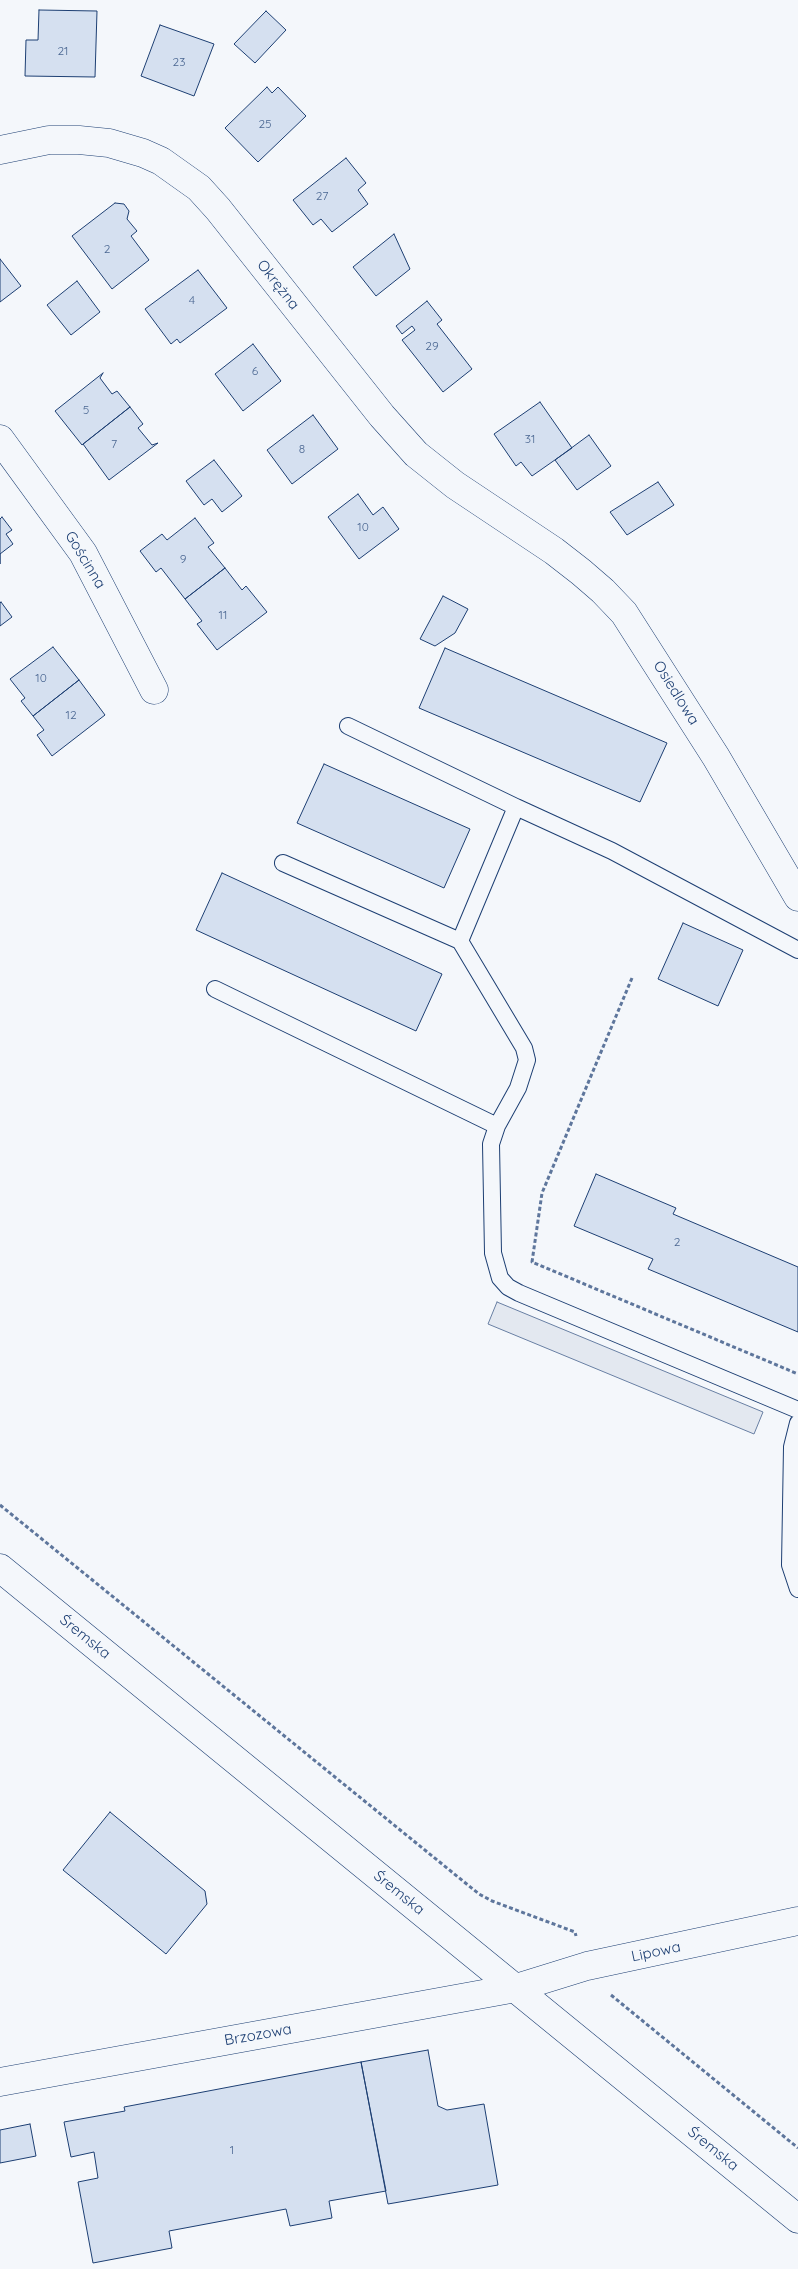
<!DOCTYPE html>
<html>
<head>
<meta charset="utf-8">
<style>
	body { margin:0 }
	canvas { display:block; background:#f4f7fb }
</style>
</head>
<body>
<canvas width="798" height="2269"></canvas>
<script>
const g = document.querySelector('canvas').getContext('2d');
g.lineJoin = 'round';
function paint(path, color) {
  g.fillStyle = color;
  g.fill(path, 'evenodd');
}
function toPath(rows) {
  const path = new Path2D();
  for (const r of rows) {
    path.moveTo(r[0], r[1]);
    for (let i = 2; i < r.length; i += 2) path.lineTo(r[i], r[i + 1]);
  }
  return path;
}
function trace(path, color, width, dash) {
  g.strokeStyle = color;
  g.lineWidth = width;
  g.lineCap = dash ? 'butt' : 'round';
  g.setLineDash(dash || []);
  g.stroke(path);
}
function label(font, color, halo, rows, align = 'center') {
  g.font = font + ' Quicksand,sans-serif';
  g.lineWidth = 4;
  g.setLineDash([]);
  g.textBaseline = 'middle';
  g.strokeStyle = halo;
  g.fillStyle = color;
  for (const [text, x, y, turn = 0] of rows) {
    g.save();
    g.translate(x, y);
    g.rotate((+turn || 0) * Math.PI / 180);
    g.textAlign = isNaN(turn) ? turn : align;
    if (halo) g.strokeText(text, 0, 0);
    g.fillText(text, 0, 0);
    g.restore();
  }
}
const parking = toPath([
	[497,1302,763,1412,754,1434,488,1324,497,1302]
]);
const building = toPath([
	[39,10,97,11,95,77,25,76,26,40,38,40,39,10],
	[266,11,286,30,255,63,234,44,266,11],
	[160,25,214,44,194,96,141,76,160,25],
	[267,87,272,93,278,87,306,116,258,162,225,128,267,87],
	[346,158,366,183,358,190,368,204,332,232,321,219,313,225,293,200,346,158],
	[115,203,124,204,129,211,127,219,137,231,131,236,149,260,112,289,72,236,115,203],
	[394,234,410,269,376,296,353,267,394,234],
	[0,259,21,286,0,302,0,259],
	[198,270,227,308,180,343,177,339,171,344,145,309,198,270],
	[77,281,100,312,71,335,47,305,77,281],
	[427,301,442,320,437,324,472,369,443,392,402,340,415,330,412,326,402,334,396,326,427,301],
	[253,344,281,381,243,411,215,374,253,344],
	[103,373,100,378,112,394,117,391,130,407,82,445,55,411,103,373],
	[540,402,572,448,532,476,521,462,516,466,494,434,540,402],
	[130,407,143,424,138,428,152,445,158,443,109,480,83,444,130,407],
	[313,415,338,449,292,484,267,450,313,415],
	[589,435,611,466,577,490,555,460,589,435],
	[214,460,242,496,222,512,212,499,204,505,186,481,214,460],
	[658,482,674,505,627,535,610,512,658,482],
	[358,494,373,515,383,507,399,529,359,559,328,517,358,494],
	[2,517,12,530,6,534,13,544,0,554,0,564,0,519,2,517],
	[195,518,214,543,208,547,225,568,185,599,161,568,156,572,140,551,162,534,167,540,195,518],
	[225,568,242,590,246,586,267,612,217,650,197,624,202,621,185,599,225,568],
	[443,596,468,609,455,633,435,646,420,639,443,596],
	[1,602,12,617,0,626,0,603,1,602],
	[53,647,79,680,33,716,21,701,25,698,10,679,53,647],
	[445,648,667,743,640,802,419,708,445,648],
	[79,680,105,715,52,756,37,735,44,730,33,716,79,680],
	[324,764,470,829,444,888,297,823,324,764],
	[222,873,442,974,416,1031,196,930,222,873],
	[683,923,743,950,718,1006,658,979,683,923],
	[596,1174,676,1208,673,1214,798,1267,798,1332,648,1269,653,1259,574,1226,596,1174],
	[110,1812,205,1891,207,1904,166,1954,63,1870,110,1812],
	[428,2050,438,2106,447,2110,484,2104,498,2185,388,2204,361,2062,428,2050],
	[361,2062,386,2191,329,2201,332,2218,290,2226,286,2209,169,2231,172,2248,93,2263,78,2182,98,2178,94,2152,71,2157,64,2122,125,2111,124,2107,361,2062],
	[30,2124,36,2156,0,2163,0,2130,30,2124]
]);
const path = toPath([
	[632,978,542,1193,532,1262,798,1374],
	[0,1505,479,1894,492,1901,575,1932,576,1936],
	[611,1995,798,2148]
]);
const service = toPath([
	[348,726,516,807],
	[283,863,460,941],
	[798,950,612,851,516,807,460,941,524,1048,527,1060,518,1088,497,1126,491,1144,493,1253,500,1278,508,1287,519,1293,798,1410],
	[215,989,497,1126],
	[798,1423,792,1447,790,1565,798,1589]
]);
const minor = toPath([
	[0,150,49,140,79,140,109,143,143,153,161,161,199,188,218,209,382,416,416,454,455,485,554,551,581,572,603,591,624,613,716,757,798,897],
	[0,439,83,553,154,690],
	[0,2082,516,1988,587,1966,798,1921]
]);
const secondary = toPath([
	[0,1568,798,2219]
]);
const numberNames = [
	["21",63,51],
	["23",179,62],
	["25",265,124],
	["27",322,196],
	["2",107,249],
	["4",192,300],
	["29",432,346],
	["6",255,371],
	["5",86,410],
	["31",530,439],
	["7",114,444],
	["8",302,449],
	["10",363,527],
	["9",183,559],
	["11",223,615],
	["10",41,678],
	["12",71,715],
	["2",677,1242],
	["1",232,2150]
];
const streetNames = [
	["Okrężna",278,285,52],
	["Gościnna",85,560,59],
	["Osiedlowa",676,693,58],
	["Śremska",85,1637,39],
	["Śremska",399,1893,39],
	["Lipowa",656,1952,-12],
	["Brzozowa",258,2035,-10],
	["Śremska",713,2149,39]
];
paint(parking, '#e3e8f0');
trace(parking, '#687fa3', 1);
paint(building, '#d5e0f0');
trace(building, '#1d3f73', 1);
trace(service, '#1d3f73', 18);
trace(minor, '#1d3f73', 29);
trace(secondary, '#1d3f73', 29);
trace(path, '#5e769c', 3, [4, 2.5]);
trace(service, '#f4f7fb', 16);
trace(minor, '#f4f7fb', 28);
trace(secondary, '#f4f7fb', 28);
label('12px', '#4b6792', null, numberNames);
label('15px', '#1d3f73', '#f4f7fb', streetNames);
</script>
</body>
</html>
